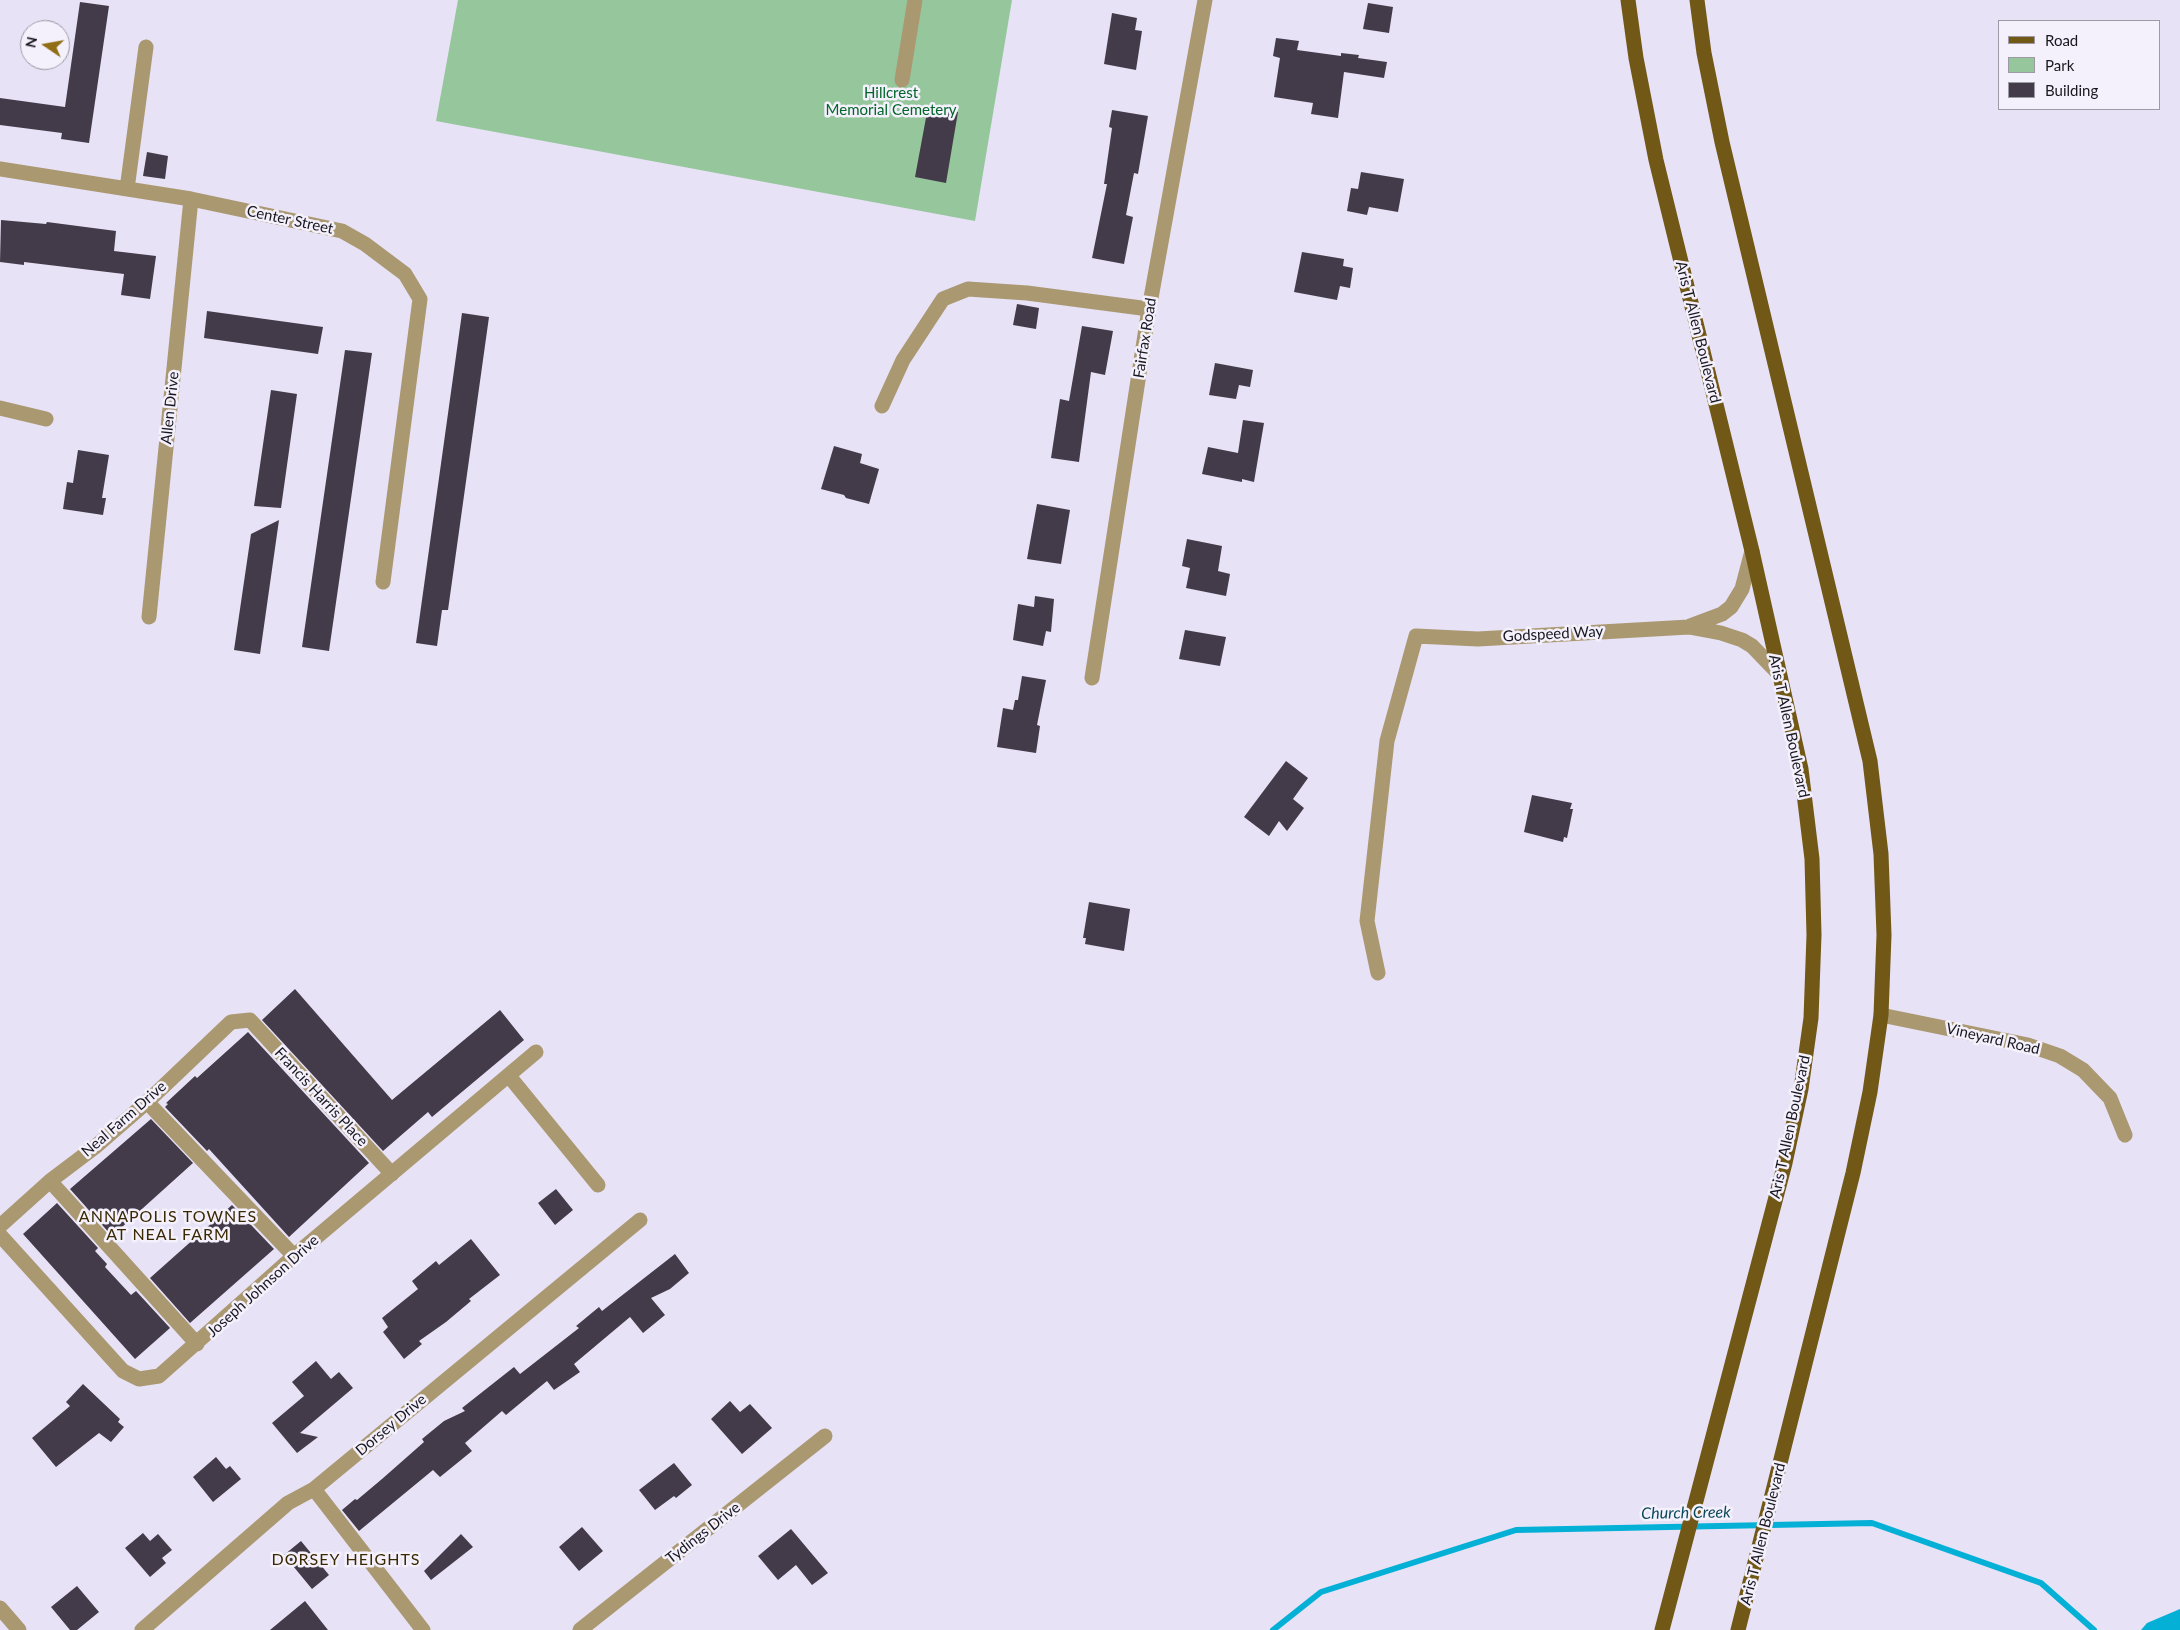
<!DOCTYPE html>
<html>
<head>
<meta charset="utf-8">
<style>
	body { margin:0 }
	#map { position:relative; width:2180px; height:1630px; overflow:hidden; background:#e7e2f6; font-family:Lato,sans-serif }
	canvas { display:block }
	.legend { position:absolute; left:1998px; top:20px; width:162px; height:90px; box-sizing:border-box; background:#f4f1fd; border:1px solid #9c9aa4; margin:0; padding:6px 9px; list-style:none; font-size:15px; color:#19171e }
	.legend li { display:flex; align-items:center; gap:10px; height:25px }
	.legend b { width:25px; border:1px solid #9c9aa4 }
	.north { position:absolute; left:20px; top:20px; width:50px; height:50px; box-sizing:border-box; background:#f4f1fd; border:1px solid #9c9aa4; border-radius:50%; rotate:282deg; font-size:14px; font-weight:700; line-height:20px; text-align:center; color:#19171e }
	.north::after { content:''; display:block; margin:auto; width:18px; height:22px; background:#916e14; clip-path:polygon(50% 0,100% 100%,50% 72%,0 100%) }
</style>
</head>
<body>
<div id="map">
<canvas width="2180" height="1630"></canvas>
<ul class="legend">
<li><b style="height:6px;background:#715816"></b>Road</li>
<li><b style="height:14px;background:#96c69c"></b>Park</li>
<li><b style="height:14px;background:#443b4a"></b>Building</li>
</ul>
<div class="north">N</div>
</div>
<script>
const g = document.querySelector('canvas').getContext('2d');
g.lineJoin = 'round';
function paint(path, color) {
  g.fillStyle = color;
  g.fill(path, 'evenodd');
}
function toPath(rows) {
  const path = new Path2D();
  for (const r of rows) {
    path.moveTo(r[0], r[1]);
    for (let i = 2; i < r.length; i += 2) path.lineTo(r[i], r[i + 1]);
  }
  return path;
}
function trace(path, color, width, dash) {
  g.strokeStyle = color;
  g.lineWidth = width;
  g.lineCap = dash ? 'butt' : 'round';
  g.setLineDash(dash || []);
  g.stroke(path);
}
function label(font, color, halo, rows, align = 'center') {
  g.font = font + ' Lato,sans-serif';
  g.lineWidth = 5;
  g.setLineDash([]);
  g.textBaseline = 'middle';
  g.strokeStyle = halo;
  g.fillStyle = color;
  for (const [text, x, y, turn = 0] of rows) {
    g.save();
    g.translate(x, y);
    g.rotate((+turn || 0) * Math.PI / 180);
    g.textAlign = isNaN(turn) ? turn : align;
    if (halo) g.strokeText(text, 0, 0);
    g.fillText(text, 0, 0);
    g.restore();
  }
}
const green = toPath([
	[458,0,1012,0,975,221,436,121]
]);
const water = toPath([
	[2180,1609,2180,1630,2141,1630,2147,1623]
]);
const stream = toPath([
	[1273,1630,1321,1592,1516,1530,1872,1523,2041,1583,2094,1630]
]);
const building = toPath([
	[80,2,109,6,89,143,61,139,62,133,0,125,0,98,65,107],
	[1368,3,1393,7,1389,33,1363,29],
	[1112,13,1137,18,1135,30,1142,31,1136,70,1104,64],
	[1276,38,1299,41,1297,50,1341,56,1341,53,1359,55,1358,58,1387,62,1384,78,1344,72,1338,118,1311,114,1313,103,1274,97,1280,58,1273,56],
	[928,107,958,112,946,183,915,177],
	[1112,110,1148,116,1138,174,1134,173,1126,215,1133,217,1124,264,1092,258,1107,184,1104,184,1112,128,1109,127],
	[147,152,168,156,165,179,143,176],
	[1361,172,1404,179,1398,212,1369,207,1367,215,1347,211,1351,188,1358,189],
	[1,220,46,224,47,222,116,231,114,251,156,256,150,299,121,295,124,274,24,262,24,265,0,262],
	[1302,252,1344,259,1343,266,1353,268,1350,288,1340,286,1337,300,1294,292],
	[1017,304,1039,308,1036,329,1013,325],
	[207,311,323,327,318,354,204,338],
	[462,313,489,317,448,610,442,610,437,646,416,643],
	[1082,326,1113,331,1105,375,1091,372,1079,462,1051,458,1060,399,1069,401],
	[345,350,372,353,329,651,302,647],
	[1215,363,1253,370,1250,387,1239,385,1236,399,1209,395],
	[271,390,297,394,281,508,254,506],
	[1243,420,1264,423,1254,482,1242,479,1242,482,1202,474,1208,447,1238,453],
	[834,446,862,454,860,463,879,469,869,504,846,498,844,495,821,489],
	[78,450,109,455,102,498,106,498,103,515,63,509,67,482,73,483],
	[1037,504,1070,510,1061,564,1027,559],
	[279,520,260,654,234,650,251,534],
	[1187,539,1222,546,1218,571,1230,574,1226,596,1186,588,1190,568,1182,566],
	[1035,596,1054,599,1051,632,1046,631,1043,646,1013,640,1018,604,1034,607],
	[1185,630,1226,637,1220,666,1179,659],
	[1022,676,1046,680,1037,725,1040,726,1036,753,997,747,1003,708,1013,710,1015,700,1018,700],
	[1286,761,1308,778,1293,799,1304,808,1287,831,1279,821,1269,836,1244,817],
	[1532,795,1572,803,1570,809,1573,809,1567,838,1564,837,1563,842,1524,832],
	[1089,902,1130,909,1124,951,1085,944,1086,938,1083,938],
	[295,989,392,1100,500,1010,524,1040,432,1117,428,1112,383,1151,262,1020],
	[248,1032,369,1163,289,1237,209,1149,207,1151,165,1107,168,1104,166,1103,195,1076,197,1078],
	[151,1119,193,1163,112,1236,70,1189],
	[556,1189,573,1210,555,1225,538,1203],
	[57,1203,98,1248,95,1251,107,1264,105,1267,131,1295,136,1291,170,1328,135,1359,23,1234],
	[232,1205,274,1249,190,1323,150,1278],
	[471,1239,500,1275,469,1299,471,1301,446,1322,419,1341,422,1344,404,1359,383,1332,388,1327,382,1318,418,1289,412,1281,436,1261,439,1265],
	[675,1254,689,1273,670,1289,651,1298,665,1315,643,1333,630,1317,574,1364,580,1372,554,1390,547,1381,506,1415,502,1411,465,1443,472,1451,440,1477,433,1470,359,1531,342,1510,355,1499,357,1500,382,1479,424,1442,422,1439,444,1421,465,1411,462,1408,514,1367,520,1374,579,1328,576,1326,599,1307,602,1311],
	[316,1361,331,1379,339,1372,353,1388,300,1433,318,1437,297,1453,272,1423,304,1396,292,1382],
	[83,1384,120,1419,118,1422,124,1427,111,1442,99,1433,56,1467,32,1438,70,1406,66,1402],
	[730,1401,740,1412,750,1404,772,1428,742,1454,711,1419],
	[216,1457,226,1469,230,1466,241,1479,213,1502,193,1477],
	[674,1463,692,1485,676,1498,674,1496,655,1510,639,1490],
	[582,1527,603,1551,579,1571,559,1547],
	[791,1529,828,1573,812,1585,796,1565,778,1580,758,1556],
	[143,1533,150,1541,158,1534,172,1550,162,1558,166,1563,150,1577,125,1548],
	[461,1534,473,1547,431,1580,424,1571],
	[301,1541,329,1575,312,1589,284,1555],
	[77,1586,99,1612,77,1630,70,1630,51,1607],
	[305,1601,328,1630,270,1630]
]);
const minor = toPath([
	[902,80,915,0],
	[0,169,191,199,342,231,365,244,405,274,420,299,383,582],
	[127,189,146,47],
	[882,406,903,360,943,299,968,289,1027,293,1149,309],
	[0,408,46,419],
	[149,617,191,199],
	[1690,626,1722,614,1731,607,1742,589,1752,551],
	[1092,678,1149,309,1205,0],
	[1378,973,1367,921,1387,741,1416,636,1478,639,1689,627,1721,633,1742,640,1752,646,1779,674],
	[1881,1015,2028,1045,2060,1056,2083,1070,2110,1098,2125,1135],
	[509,1076,598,1185],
	[147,1102,294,1256],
	[50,1181,197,1344],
	[0,1226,50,1181,95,1147,147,1102,231,1022,250,1020,392,1174],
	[0,1235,123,1371,139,1379,159,1376,294,1256,536,1052],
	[314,1489,423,1630],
	[0,1608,19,1630],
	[142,1630,288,1503,314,1489,640,1220],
	[580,1630,825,1436]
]);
const major = toPath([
	[1628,0,1636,58,1656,160,1752,551,1801,769,1812,859,1814,935,1811,1018,1801,1089,1785,1163,1662,1630],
	[1697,0,1704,53,1722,142,1870,761,1881,854,1884,935,1881,1015,1870,1092,1853,1173,1738,1630]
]);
const parkNames = [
	["Hillcrest",891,93],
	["Memorial Cemetery",891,110]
];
const streetNames = [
	["Center Street",290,220,12],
	["Aris T Allen Boulevard",1698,332,76],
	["Fairfax Road",1145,338,-81],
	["Allen Drive",170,408,-84],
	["Godspeed Way",1553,634,-3],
	["Aris T Allen Boulevard",1789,726,78],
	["Vineyard Road",1993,1039,13],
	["Francis Harris Place",321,1097,47],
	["Neal Farm Drive",124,1119,-41],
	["Aris T Allen Boulevard",1790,1127,-78],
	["Joseph Johnson Drive",263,1286,-42],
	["Dorsey Drive",391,1425,-40],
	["Tydings Drive",703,1533,-38],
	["Aris T Allen Boulevard",1763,1534,-76]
];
const neighbourhoodNames = [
	["ANNAPOLIS TOWNES",168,1217],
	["AT NEAL FARM",168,1235],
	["DORSEY HEIGHTS",346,1560]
];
const waterNames = [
	["Church Creek",1686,1513,-1]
];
paint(green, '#96c69c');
paint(water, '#05b0d6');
trace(stream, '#05b0d6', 6);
paint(building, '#443b4a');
trace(minor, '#aa9871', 15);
trace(major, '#715816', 15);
label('15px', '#016628', '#f4f1fd', parkNames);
label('15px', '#19171e', '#f4f1fd', streetNames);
g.letterSpacing = '1px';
label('16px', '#392800', '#f4f1fd', neighbourhoodNames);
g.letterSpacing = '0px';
label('italic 16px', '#0a4757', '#f4f1fd', waterNames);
</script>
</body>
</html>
